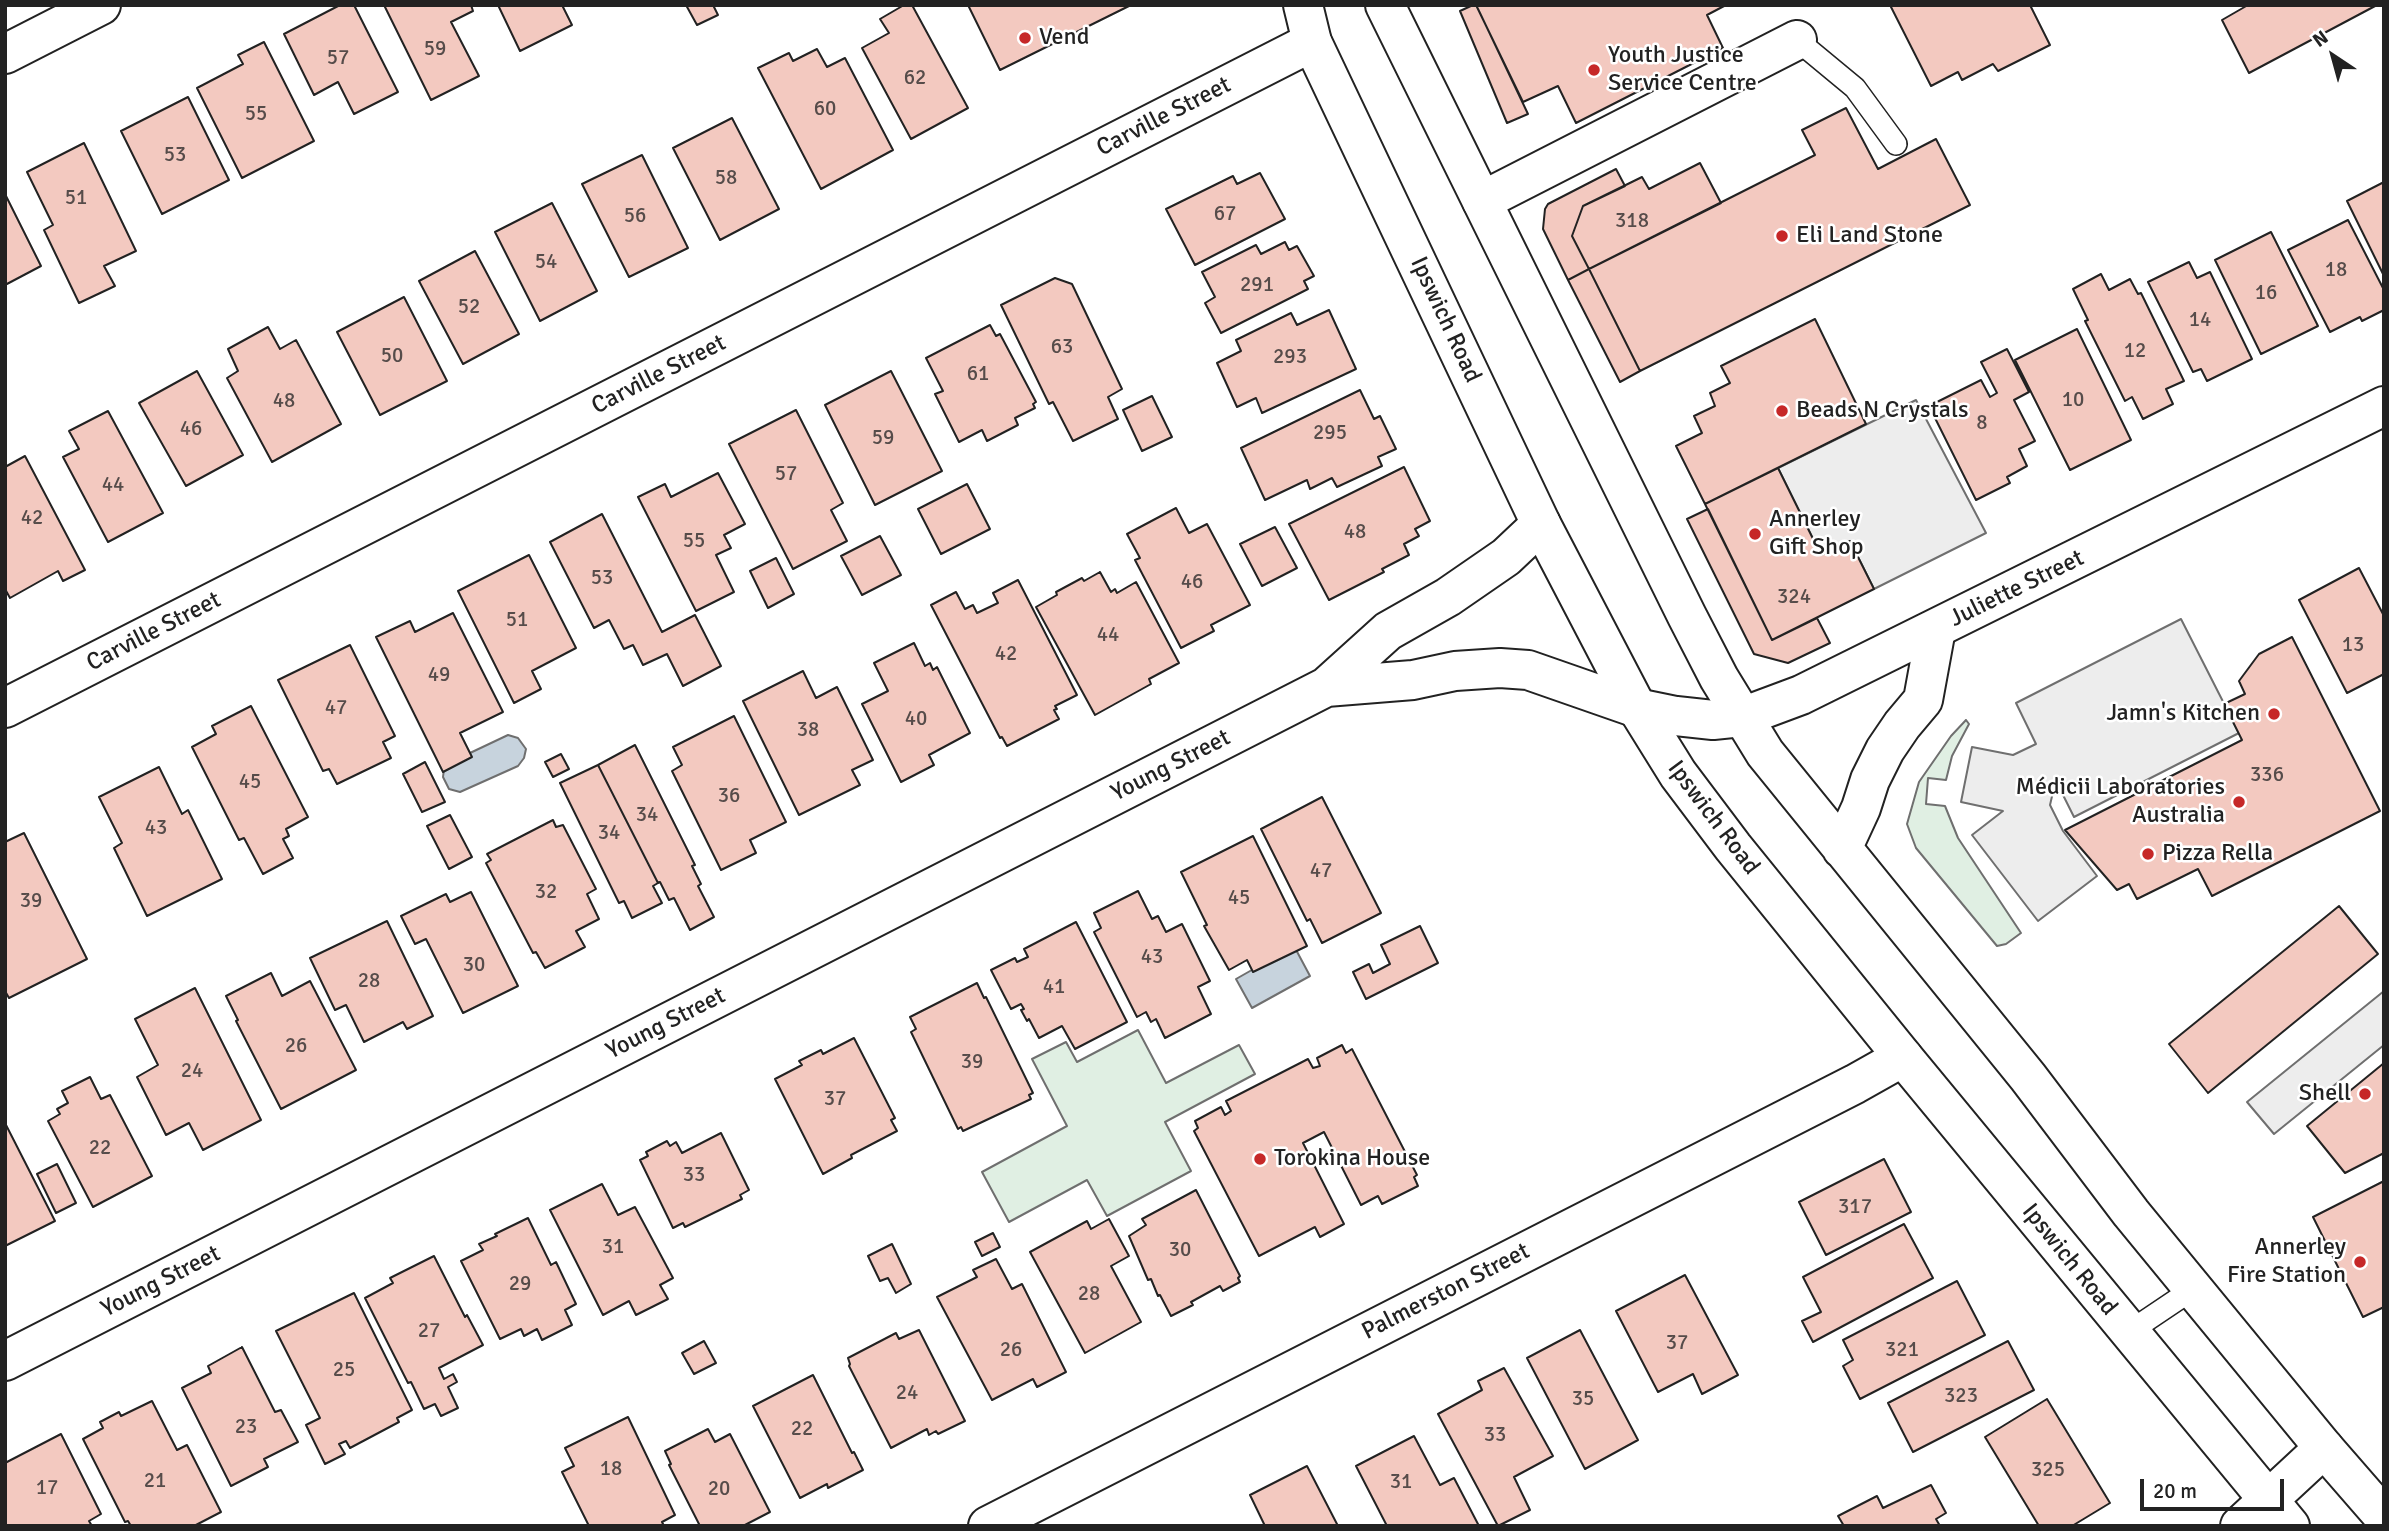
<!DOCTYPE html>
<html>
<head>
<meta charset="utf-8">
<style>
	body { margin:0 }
	#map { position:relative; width:2389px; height:1531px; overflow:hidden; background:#fff; font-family:Signika,sans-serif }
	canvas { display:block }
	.frame { position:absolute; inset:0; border:7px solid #222; pointer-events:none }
	.north { position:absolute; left:2298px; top:21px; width:70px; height:70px; -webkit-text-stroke:5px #fff; paint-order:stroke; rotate:324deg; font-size:19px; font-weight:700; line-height:28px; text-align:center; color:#222 }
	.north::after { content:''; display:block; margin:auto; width:24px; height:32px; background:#222; clip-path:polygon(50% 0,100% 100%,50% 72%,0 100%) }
	.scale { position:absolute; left:2140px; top:1479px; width:144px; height:32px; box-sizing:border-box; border:4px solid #222; border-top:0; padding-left:9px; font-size:21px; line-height:24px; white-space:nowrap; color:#222; -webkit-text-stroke:5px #fff; paint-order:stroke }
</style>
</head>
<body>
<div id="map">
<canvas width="2389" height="1531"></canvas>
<div class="frame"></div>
<div class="north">N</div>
<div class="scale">20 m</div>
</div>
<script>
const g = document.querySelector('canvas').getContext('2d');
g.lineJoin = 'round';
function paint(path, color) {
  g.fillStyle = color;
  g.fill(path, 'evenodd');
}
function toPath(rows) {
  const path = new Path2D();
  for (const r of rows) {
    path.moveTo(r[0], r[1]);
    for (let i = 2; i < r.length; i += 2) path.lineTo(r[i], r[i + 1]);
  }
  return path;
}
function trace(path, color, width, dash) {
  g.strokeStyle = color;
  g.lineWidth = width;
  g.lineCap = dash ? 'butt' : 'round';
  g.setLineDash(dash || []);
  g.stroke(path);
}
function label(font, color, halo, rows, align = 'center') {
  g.font = font + ' Signika,sans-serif';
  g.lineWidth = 5;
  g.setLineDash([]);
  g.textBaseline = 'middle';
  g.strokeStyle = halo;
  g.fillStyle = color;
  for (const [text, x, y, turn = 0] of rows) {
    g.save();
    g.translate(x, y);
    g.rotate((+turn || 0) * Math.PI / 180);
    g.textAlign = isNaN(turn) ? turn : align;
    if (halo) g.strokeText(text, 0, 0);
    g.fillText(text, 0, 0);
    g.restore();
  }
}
const green = toPath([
	[1966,720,1969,724,1952,756,1946,780,1928,778,1926,804,1945,806,1958,838,2021,933,2006,944,1997,946,1916,848,1907,824,1919,782,1951,736,1966,720],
	[1138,1030,1166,1083,1239,1045,1255,1074,1165,1122,1191,1171,1107,1216,1087,1180,1009,1222,982,1172,1067,1126,1032,1059,1066,1042,1077,1062,1138,1030]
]);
const parking = toPath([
	[1916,400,1986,533,1874,589,1850,541,1821,555,1778,468,1916,400],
	[2181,619,2239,733,2074,817,2060,789,2053,792,2050,805,2063,831,2097,876,2038,921,1972,835,2003,811,1961,802,1972,747,2013,755,2036,744,2016,703,2181,619],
	[2384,991,2384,1045,2274,1134,2247,1102,2384,991]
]);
const water = toPath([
	[508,735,518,738,526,749,524,758,518,766,460,792,449,789,443,777,444,769,451,762,508,735],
	[1294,946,1310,976,1252,1008,1236,979,1294,946]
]);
const building = toPath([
	[340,5,354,5,398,92,354,114,338,82,314,95,284,34,340,5],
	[384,5,471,5,473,11,451,22,479,76,431,100,384,5],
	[498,5,562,5,572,25,520,51,498,5],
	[686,5,713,5,718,15,697,25,686,5],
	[904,5,912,5,968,108,911,139,862,48,889,33,880,19,904,5],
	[968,5,1131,5,1000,70,968,5],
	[1473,5,1476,5,1480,13,1528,114,1507,123,1460,11,1473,5],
	[1476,5,1726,5,1707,15,1723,48,1576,123,1558,86,1523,102,1476,5],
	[1890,5,2030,5,2050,45,1998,71,1993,64,1962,80,1958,72,1931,86,1890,5],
	[2248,5,2377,5,2249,73,2222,20,2248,5],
	[264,42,314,141,242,178,197,88,243,64,238,55,264,42],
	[817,49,827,67,845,58,893,150,821,189,758,68,789,53,793,61,817,49],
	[188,97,229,180,162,214,121,131,188,97],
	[1846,108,1878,169,1936,139,1970,205,1640,371,1589,269,1815,155,1802,130,1846,108],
	[732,118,779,209,720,240,673,148,732,118],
	[84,143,136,251,104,266,115,286,79,303,44,230,53,225,27,172,84,143],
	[642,155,688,248,629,277,582,184,642,155],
	[1700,163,1721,203,1589,269,1572,236,1583,206,1642,177,1649,189,1700,163],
	[1616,169,1625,186,1583,206,1572,236,1589,269,1568,280,1543,229,1545,209,1548,204,1616,169],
	[1260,173,1285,219,1195,265,1166,209,1233,176,1237,184,1260,173],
	[2384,182,2384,276,2347,201,2384,182],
	[5,194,41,266,5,285,5,194],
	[552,203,597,291,540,321,495,232,552,203],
	[2348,220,2384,290,2384,310,2362,321,2360,317,2330,332,2288,250,2348,220],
	[2271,232,2318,326,2261,354,2215,260,2271,232],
	[1285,242,1289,250,1297,246,1314,276,1304,281,1308,289,1221,333,1205,303,1215,297,1202,272,1256,245,1261,254,1285,242],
	[475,251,519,334,463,364,419,281,475,251],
	[2189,262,2197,278,2210,272,2252,359,2207,381,2201,369,2193,372,2148,282,2189,262],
	[1589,269,1640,371,1620,382,1568,280,1589,269],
	[2101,274,2109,290,2130,279,2138,294,2141,293,2184,381,2166,389,2173,404,2143,419,2132,397,2125,401,2085,321,2088,320,2073,289,2101,274],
	[1055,278,1072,284,1122,389,1108,397,1118,419,1073,441,1053,402,1049,404,1001,305,1055,278],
	[404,297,447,381,380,415,337,332,404,297],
	[1329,310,1356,369,1262,413,1256,398,1237,407,1217,363,1241,351,1236,340,1291,313,1297,325,1329,310],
	[1815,319,1866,424,1705,504,1676,446,1702,433,1694,416,1715,406,1710,393,1730,383,1721,366,1815,319],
	[990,325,996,336,1000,334,1036,402,1033,404,1035,408,1015,418,1018,425,987,441,982,430,959,442,935,394,943,391,926,358,990,325],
	[268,327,280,349,296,340,341,424,272,462,227,378,238,371,228,349,268,327],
	[2077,329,2131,440,2070,470,2015,360,2077,329],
	[2007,349,2029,392,2014,400,2035,441,2019,449,2027,466,2007,477,2010,483,1976,500,1929,406,1981,380,1990,397,1997,393,1981,362,2007,349],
	[197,371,243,455,186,486,139,403,197,371],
	[891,371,942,471,875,505,825,405,891,371],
	[1360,390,1374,419,1380,416,1396,449,1378,457,1382,466,1337,487,1332,478,1310,489,1307,480,1265,500,1241,448,1360,390],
	[1152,396,1172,437,1142,451,1123,410,1152,396],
	[796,410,843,503,831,510,847,541,793,569,729,444,796,410],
	[108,411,163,513,108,542,63,457,79,449,69,431,108,411],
	[25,456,85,570,63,581,58,571,10,598,5,589,5,467,25,456],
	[1404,467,1430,521,1415,529,1419,536,1404,544,1409,555,1382,569,1384,572,1329,600,1289,524,1404,467],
	[1778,468,1821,555,1850,541,1874,589,1772,640,1705,504,1778,468],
	[718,473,745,524,724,535,731,548,716,555,734,592,696,611,638,497,665,484,671,497,718,473],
	[967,484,990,529,941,554,918,509,967,484],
	[1176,508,1189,533,1207,524,1250,605,1211,625,1214,631,1181,648,1135,560,1140,558,1127,534,1176,508],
	[1708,509,1772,640,1817,618,1830,643,1788,663,1754,654,1687,519,1708,509],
	[602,514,662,632,695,615,721,666,683,686,667,654,643,665,633,645,624,649,609,620,594,628,550,542,602,514],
	[1275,527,1297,568,1262,586,1240,544,1275,527],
	[880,536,901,575,862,595,841,556,880,536],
	[529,555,576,648,532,671,541,689,514,703,458,591,529,555],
	[776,558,794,594,768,608,750,571,776,558],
	[2359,568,2384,616,2384,674,2347,693,2299,600,2359,568],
	[1100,572,1111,592,1115,589,1117,593,1136,582,1179,663,1149,679,1151,684,1095,715,1036,607,1057,595,1056,592,1082,578,1084,581,1100,572],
	[1018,580,1077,695,1055,706,1057,709,1054,710,1059,719,1007,746,1002,737,1000,738,931,605,956,592,965,609,973,605,977,613,998,603,993,593,1018,580],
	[453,613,503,712,460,733,472,757,443,772,376,637,410,621,415,632,453,613],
	[2292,637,2380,811,2212,896,2198,869,2137,899,2129,884,2117,890,2065,830,2242,740,2224,704,2245,694,2239,681,2259,654,2292,637],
	[914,643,925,666,930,663,933,670,937,667,970,733,929,755,934,765,901,782,862,704,888,691,874,663,914,643],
	[350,645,395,736,383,742,391,758,337,784,329,769,323,771,278,680,350,645],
	[803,671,816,698,837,687,873,760,852,770,860,785,799,815,743,701,803,671],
	[251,706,308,817,286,829,289,836,283,839,293,858,263,874,244,838,239,840,192,747,216,734,212,726,251,706],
	[734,716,786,822,750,840,756,853,721,870,672,771,682,765,673,747,734,716],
	[635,745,695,865,692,866,701,884,698,886,714,917,690,930,674,898,669,900,660,882,658,883,598,765,635,745],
	[561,754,569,769,553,777,545,762,561,754],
	[425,762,445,802,422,812,403,774,425,762],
	[598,765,658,883,653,886,662,903,632,918,624,901,619,903,560,783,598,765],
	[159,767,182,814,188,810,222,879,147,916,114,848,122,843,99,797,159,767],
	[1322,797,1381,913,1322,943,1310,919,1307,921,1261,829,1322,797],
	[450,815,472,857,449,869,427,826,450,815],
	[553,820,556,827,563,825,596,889,587,894,599,919,576,931,585,947,545,968,536,952,533,953,486,863,491,860,487,854,553,820],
	[24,833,87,959,9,998,5,991,5,842,24,833],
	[1253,836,1307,946,1253,972,1247,960,1229,970,1204,926,1207,925,1181,872,1253,836],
	[1138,891,1152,919,1158,916,1166,932,1182,924,1210,981,1198,987,1211,1014,1165,1038,1156,1019,1151,1022,1146,1012,1137,1017,1094,932,1101,928,1094,913,1138,891],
	[471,892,518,986,463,1013,426,939,415,944,401,916,446,894,450,902,471,892],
	[2339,906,2378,954,2208,1093,2169,1044,2339,906],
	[387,921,433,1016,407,1029,403,1022,364,1042,346,1005,335,1010,310,958,387,921],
	[1076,922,1127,1022,1075,1049,1062,1026,1039,1038,1029,1019,1027,1021,1021,1010,1024,1009,1021,1004,1011,1009,991,970,1015,958,1017,962,1028,957,1024,949,1076,922],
	[1420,926,1438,963,1366,999,1353,972,1369,964,1373,973,1390,964,1381,945,1420,926],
	[271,973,282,996,310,981,356,1070,281,1109,236,1021,238,1020,226,996,271,973],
	[977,983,984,998,986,997,1033,1093,1029,1095,1031,1099,963,1131,961,1127,958,1129,911,1032,916,1029,910,1017,977,983],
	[195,988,261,1120,203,1150,189,1123,166,1135,137,1077,158,1065,135,1019,195,988],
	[854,1038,895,1118,891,1120,897,1131,851,1155,852,1158,823,1174,775,1079,802,1065,799,1061,821,1050,823,1054,854,1038],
	[1342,1045,1346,1053,1352,1049,1417,1175,1414,1177,1418,1186,1382,1204,1378,1196,1361,1205,1324,1132,1303,1143,1344,1224,1320,1237,1315,1227,1259,1256,1194,1131,1198,1128,1195,1121,1221,1107,1225,1115,1231,1111,1226,1101,1308,1059,1313,1068,1320,1066,1317,1058,1342,1045],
	[2384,1063,2384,1153,2345,1173,2307,1126,2384,1063],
	[90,1077,101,1099,110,1095,152,1176,93,1207,48,1121,60,1114,57,1109,68,1103,62,1091,90,1077],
	[5,1123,55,1221,5,1246,5,1123],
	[721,1133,749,1190,740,1195,742,1199,685,1227,683,1223,673,1228,640,1160,648,1156,646,1152,667,1141,670,1146,676,1142,682,1153,721,1133],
	[1884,1159,1911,1212,1826,1255,1799,1202,1884,1159],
	[57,1164,76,1203,56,1213,37,1174,57,1164],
	[2384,1181,2384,1307,2363,1317,2313,1217,2384,1181],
	[602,1184,618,1215,635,1207,673,1278,660,1285,668,1299,636,1315,629,1301,603,1315,550,1210,602,1184],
	[1196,1190,1240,1276,1238,1278,1240,1282,1223,1291,1220,1286,1191,1302,1193,1305,1171,1316,1160,1295,1158,1296,1151,1279,1148,1280,1129,1236,1146,1225,1142,1219,1196,1190],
	[528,1218,551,1265,556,1262,576,1304,565,1310,572,1325,542,1340,537,1329,524,1336,521,1329,500,1339,461,1261,483,1250,479,1244,497,1236,495,1234,528,1218],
	[1109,1219,1129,1256,1111,1266,1141,1322,1085,1353,1030,1252,1087,1221,1091,1229,1109,1219],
	[1904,1224,1933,1278,1813,1342,1802,1321,1821,1312,1803,1277,1904,1224],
	[993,1233,1000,1247,982,1256,975,1242,993,1233],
	[892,1244,911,1284,896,1293,888,1278,880,1281,868,1256,892,1244],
	[434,1256,465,1317,467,1315,483,1345,439,1368,444,1379,453,1374,457,1382,448,1387,458,1408,441,1416,435,1404,424,1409,411,1382,408,1383,365,1298,393,1283,390,1278,434,1256],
	[996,1259,1012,1289,1022,1284,1066,1372,1037,1387,1033,1379,992,1400,937,1297,977,1277,973,1270,996,1259],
	[1685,1275,1738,1375,1702,1394,1693,1374,1658,1392,1616,1311,1685,1275],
	[1957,1281,1985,1335,1860,1399,1843,1366,1853,1360,1843,1340,1957,1281],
	[354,1293,412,1410,397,1418,399,1422,350,1448,346,1441,339,1444,345,1454,325,1464,306,1425,320,1418,276,1331,354,1293],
	[919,1330,965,1421,938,1434,936,1431,929,1435,927,1429,891,1448,849,1366,850,1364,848,1358,896,1333,899,1339,919,1330],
	[1580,1330,1638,1440,1585,1469,1527,1358,1580,1330],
	[704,1341,716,1363,694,1374,682,1353,704,1341],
	[2008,1341,2034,1390,1913,1452,1888,1403,2008,1341],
	[242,1347,275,1412,281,1410,298,1442,264,1459,268,1467,231,1486,182,1388,211,1373,208,1366,242,1347],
	[1504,1368,1553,1456,1514,1477,1530,1510,1498,1526,1438,1414,1482,1390,1478,1381,1504,1368],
	[813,1375,852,1453,854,1452,863,1470,828,1488,827,1484,800,1498,753,1406,813,1375],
	[2047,1399,2110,1503,2072,1526,2039,1526,1985,1437,2047,1399],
	[152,1401,177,1450,187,1445,221,1512,194,1526,131,1526,128,1521,125,1522,83,1439,103,1428,100,1422,119,1412,121,1416,152,1401],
	[628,1417,675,1515,662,1522,664,1526,589,1526,562,1472,574,1466,565,1448,628,1417],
	[708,1429,715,1442,730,1434,770,1512,743,1526,700,1526,669,1465,671,1464,665,1451,708,1429],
	[61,1434,101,1514,89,1521,92,1526,5,1526,5,1463,61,1434],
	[1414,1436,1440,1485,1454,1478,1479,1526,1387,1526,1356,1466,1414,1436],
	[1307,1466,1338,1526,1265,1526,1250,1495,1307,1466],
	[1931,1485,1946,1513,1936,1519,1940,1526,1844,1526,1838,1516,1877,1496,1883,1508,1931,1485]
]);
const lane = toPath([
	[1797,40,1855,88,1896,144],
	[2129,1332,2193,1289]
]);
const street = toPath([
	[5,54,101,5],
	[1482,201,1797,40],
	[5,708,1312,42],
	[988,1526,1855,1084,1903,1057],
	[2240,1526,2324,1448]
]);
const secondary = toPath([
	[1326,687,1413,680,1455,671,1500,668,1528,670,1637,708,1676,716,1713,720,1742,717,1801,695,2384,406],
	[5,1361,1326,687,1388,631,1448,597,1506,557,1541,524]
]);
const highway = toPath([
	[1303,5,1312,42,1541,524,1637,708,1678,774,1733,847,1903,1057,2290,1526],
	[1385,5,1687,616,1719,678,1765,753,2028,1077,2131,1213,2324,1448,2384,1517],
	[1842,849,1861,808,1870,780,1885,750,1902,725,1923,700,1936,629]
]);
const markers = [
	[1025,38,7,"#c62828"],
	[1594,70,7,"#c62828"],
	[1782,236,7,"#c62828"],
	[1782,411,7,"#c62828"],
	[1755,534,7,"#c62828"],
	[2274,714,7,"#c62828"],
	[2239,802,7,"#c62828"],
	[2148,854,7,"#c62828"],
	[2365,1094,7,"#c62828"],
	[1260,1159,7,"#c62828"],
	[2360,1262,7,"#c62828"]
];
const numberNames = [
	["59",435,49],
	["57",338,58],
	["62",915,78],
	["60",825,109],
	["55",256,114],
	["53",175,155],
	["58",726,178],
	["51",76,198],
	["67",1225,214],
	["56",635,216],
	["318",1632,221],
	["54",546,262],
	["18",2336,270],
	["291",1257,285],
	["16",2266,293],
	["52",469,307],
	["14",2200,320],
	["63",1062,347],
	["12",2135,351],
	["50",392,356],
	["293",1290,357],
	["61",978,374],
	["10",2073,400],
	["48",284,401],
	["8",1982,423],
	["46",191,429],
	["295",1330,433],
	["59",883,438],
	["57",786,474],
	["44",113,485],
	["42",32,518],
	["48",1355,532],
	["55",694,541],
	["53",602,578],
	["46",1192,582],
	["324",1794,597],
	["51",517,620],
	["44",1108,635],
	["13",2353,645],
	["42",1006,654],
	["49",439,675],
	["47",336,708],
	["40",916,719],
	["38",808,730],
	["336",2267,775],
	["45",250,782],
	["36",729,796],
	["34",647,815],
	["43",156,828],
	["34",609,833],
	["47",1321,871],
	["32",546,892],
	["45",1239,898],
	["39",31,901],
	["43",1152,957],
	["30",474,965],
	["28",369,981],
	["41",1054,987],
	["26",296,1046],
	["39",972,1062],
	["24",192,1071],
	["37",835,1099],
	["22",100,1148],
	["33",694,1175],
	["317",1855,1207],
	["31",613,1247],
	["30",1180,1250],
	["29",520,1284],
	["28",1089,1294],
	["27",429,1331],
	["37",1677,1343],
	["26",1011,1350],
	["321",1902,1350],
	["25",344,1370],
	["24",907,1393],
	["323",1961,1396],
	["35",1583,1399],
	["23",246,1427],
	["22",802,1429],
	["33",1495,1435],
	["18",611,1469],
	["325",2048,1470],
	["21",155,1481],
	["31",1401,1482],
	["17",47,1488],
	["20",719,1489]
];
const poiNames = [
	["Vend",1039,38],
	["Youth Justice",1608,56],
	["Service Centre",1608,84],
	["Eli Land Stone",1796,236],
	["Beads N Crystals",1796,411],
	["Annerley",1769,520],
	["Gift Shop",1769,548],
	["Jamn's Kitchen",2260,714,"right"],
	["Médicii Laboratories",2225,788,"right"],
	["Australia",2225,816,"right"],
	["Pizza Rella",2162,854],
	["Shell",2351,1094,"right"],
	["Torokina House",1274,1159],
	["Annerley",2346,1248,"right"],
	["Fire Station",2346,1276,"right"]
];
const streetNames = [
	["Carville Street",1164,117,-27],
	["Ipswich Road",1445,320,65],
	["Carville Street",659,375,-27],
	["Juliette Street",2017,589,-26],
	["Carville Street",154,632,-27],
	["Young Street",1171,766,-27],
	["Ipswich Road",1713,818,53],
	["Young Street",666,1024,-27],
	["Ipswich Road",2069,1260,51],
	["Young Street",161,1282,-27],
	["Palmerston Street",1446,1292,-27]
];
paint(green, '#e0efe3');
trace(green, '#6f6f6f', 2);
paint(parking, '#ededed');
trace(parking, '#6f6f6f', 2);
paint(water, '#c7d3dd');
trace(water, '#6f6f6f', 2);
paint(building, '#f3c9c0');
trace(building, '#222', 2);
trace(lane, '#222', 24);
trace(street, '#222', 42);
trace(secondary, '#222', 42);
trace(highway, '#222', 42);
trace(lane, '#fff', 21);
trace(street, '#fff', 38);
trace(secondary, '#fff', 38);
trace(highway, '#fff', 38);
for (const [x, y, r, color] of markers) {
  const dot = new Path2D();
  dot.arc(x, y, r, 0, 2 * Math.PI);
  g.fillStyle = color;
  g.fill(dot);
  trace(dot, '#fff', 2.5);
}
label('21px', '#564c4a', null, numberNames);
label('24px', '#222', '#fff', poiNames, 'left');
label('24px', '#222', '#fff', streetNames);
</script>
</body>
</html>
